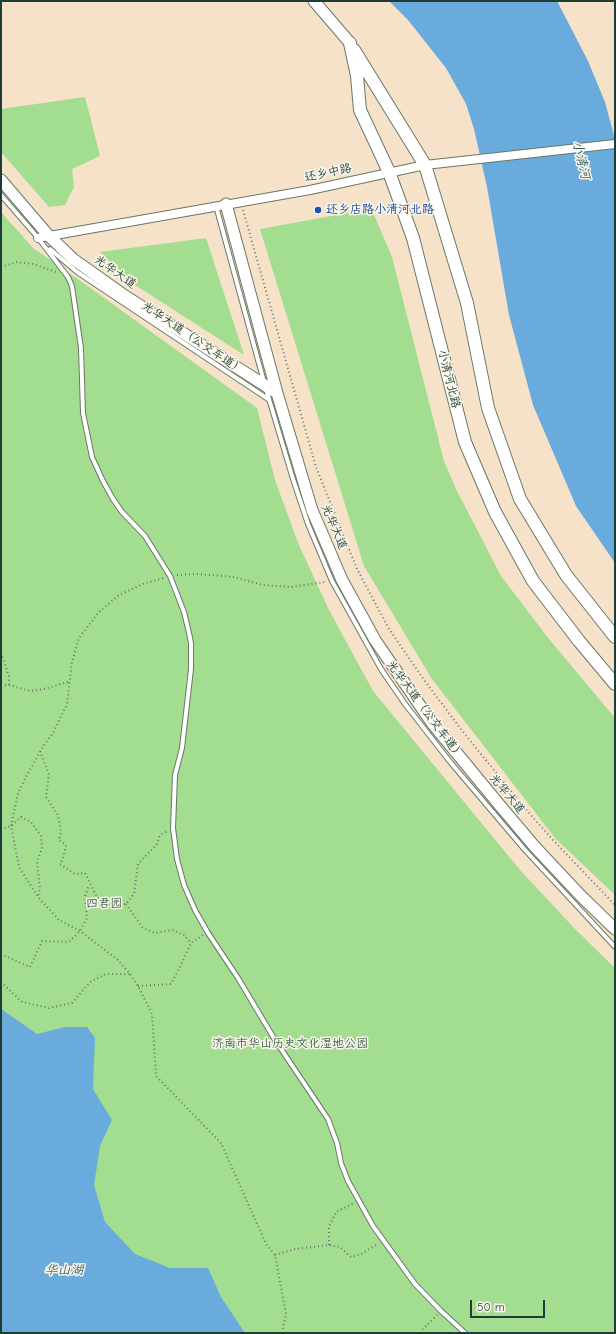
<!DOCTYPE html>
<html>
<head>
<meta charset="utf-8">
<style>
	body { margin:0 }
	#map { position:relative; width:616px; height:1334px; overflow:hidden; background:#f5e2c9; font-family:"Comic Neue",sans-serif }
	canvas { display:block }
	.frame { position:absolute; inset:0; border:2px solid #1f3d34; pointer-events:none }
	.scale { position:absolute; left:470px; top:1300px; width:75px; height:18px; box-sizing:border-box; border:2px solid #1f3d34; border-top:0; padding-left:5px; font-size:12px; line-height:14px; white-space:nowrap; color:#1f3d34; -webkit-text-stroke:3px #fbf7ec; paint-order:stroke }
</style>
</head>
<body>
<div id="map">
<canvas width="616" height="1334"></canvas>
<div class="frame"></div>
<div class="scale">50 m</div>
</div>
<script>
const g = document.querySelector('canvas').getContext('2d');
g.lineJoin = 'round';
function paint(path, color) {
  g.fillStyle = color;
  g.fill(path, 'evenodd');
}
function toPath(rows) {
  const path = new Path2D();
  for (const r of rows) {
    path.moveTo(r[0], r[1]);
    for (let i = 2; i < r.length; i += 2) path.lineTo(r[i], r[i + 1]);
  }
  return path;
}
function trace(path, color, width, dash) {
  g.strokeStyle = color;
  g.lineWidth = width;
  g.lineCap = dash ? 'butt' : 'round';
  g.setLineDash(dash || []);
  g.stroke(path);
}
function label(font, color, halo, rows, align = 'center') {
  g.font = font + ' "Comic Neue","LXGW WenKai TC",sans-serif';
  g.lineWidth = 3;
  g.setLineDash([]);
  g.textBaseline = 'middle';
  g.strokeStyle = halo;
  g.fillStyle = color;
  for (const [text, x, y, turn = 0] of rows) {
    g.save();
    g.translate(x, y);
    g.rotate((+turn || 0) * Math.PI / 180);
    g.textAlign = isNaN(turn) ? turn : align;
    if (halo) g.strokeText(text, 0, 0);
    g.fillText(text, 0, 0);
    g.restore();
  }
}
const green = toPath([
	[85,97,100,156,72,169,74,187,65,205,49,207,1,152,1,109],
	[370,209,375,217,392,257,444,461,456,489,501,576,549,639,615,718,615,895,555,838,432,679,364,566,260,229],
	[1,212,33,248,82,282,257,408,275,480,298,543,329,610,373,691,520,870,575,929,615,968,615,1333,1,1333],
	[206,238,244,355,135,285,100,252]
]);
const water = toPath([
	[389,1,557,1,588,61,605,102,615,139,615,563,576,506,533,405,509,315,487,187,474,129,466,104,446,68,408,20],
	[1,1009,37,1034,65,1027,87,1027,95,1038,93,1089,112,1120,100,1146,94,1185,105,1222,135,1254,170,1268,208,1268,221,1297,245,1333,1,1333]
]);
const path = toPath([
	[243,210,316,467,357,569,389,629,422,677,460,728,522,805,554,841,615,905],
	[1,267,17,262,33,264,56,272],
	[177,575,197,574,234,577,263,585,291,587,325,582],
	[163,578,143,584,119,595,99,612,79,638,72,662,67,704,53,733,44,745,27,775,18,793,11,826,19,867,38,897,59,920,80,931,118,960,130,974,138,986,152,1014,156,1076,221,1143,266,1244,275,1255,286,1314,282,1333],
	[1,653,9,676,9,685],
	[1,686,9,685,30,691,44,689,68,682],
	[40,751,49,775,46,797,58,815,61,832,59,840,66,845,63,859,60,864,75,874,85,873,97,897,109,905,126,904,134,894,138,864,157,844,160,835,168,831],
	[1,830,11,826,21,817,31,822,41,836,42,849,37,861,40,889,38,896],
	[126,904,143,928,155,933,173,930,184,935,191,943],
	[1,954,30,967,42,941,69,942,80,931,87,918,85,896,89,885],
	[1,982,22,1002,49,1008,72,1003,90,982,106,974,130,974],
	[138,986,171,984,181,965,191,943,203,935],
	[329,1245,329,1227,336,1212,354,1203],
	[275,1255,295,1249,329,1245,340,1247,351,1257,361,1254,378,1244],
	[421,1333,421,1331,437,1315]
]);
const service = toPath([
	[1,195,39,239],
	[216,206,264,382],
	[38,238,68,277,72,286,81,348,83,413,92,457,103,481,113,499,122,512,145,536,170,576,184,612,189,633,191,643,191,669,182,748,175,775,173,828,177,859,184,885,195,910,208,933,238,978,275,1040,328,1119,337,1143,341,1163,348,1181,373,1226,415,1284,441,1311,465,1333],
	[50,249,77,272,268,399],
	[266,389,293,479,308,524,332,581,381,669,405,704,451,763,525,850,615,947]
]);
const minor = toPath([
	[38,238,310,190,425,165,615,144]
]);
const secondary = toPath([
	[314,1,350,43],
	[1,180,48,235,73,259,125,296,277,393],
	[226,204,277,393,312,510,342,580,375,640,432,723,497,802,535,847,581,896,615,929]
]);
const primary = toPath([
	[350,43,357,76,360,110,389,172,413,238,465,442,495,512,533,581,579,641,615,684],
	[354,50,425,165,467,303,488,408,520,499,566,575,615,637]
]);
const markers = [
	[318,210,4,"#1a4fb4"]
];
const streetNames = [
	["还乡中路",328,173,-12],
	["光华大道",115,272,35],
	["光华大道（公交车道）",193,338,34],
	["小清河北路",449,379,76],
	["光华大道",334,527,67],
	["光华大道（公交车道）",425,710,53],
	["光华大道",507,794,50]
];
const transitNames = [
	["还乡店路小清河北路",326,210]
];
const parkNames = [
	["四君园",104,904],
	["济南市华山历史文化湿地公园",290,1044]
];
const waterNames = [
	["小清河",581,160,76],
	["华山湖",64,1270]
];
paint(green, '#a2dd90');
paint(water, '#6aabde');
trace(service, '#6a7768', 6);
trace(minor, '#6a7768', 10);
trace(secondary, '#6a7768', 13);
trace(primary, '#6a7768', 14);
trace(path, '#6a7768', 2, [1, 3]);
trace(service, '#fff', 4);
trace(minor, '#fff', 8);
trace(secondary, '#fff', 11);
trace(primary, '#fff', 12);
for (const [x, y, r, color] of markers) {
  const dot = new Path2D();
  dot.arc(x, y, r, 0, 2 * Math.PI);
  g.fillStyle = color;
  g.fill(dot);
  trace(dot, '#fbf7ec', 1.5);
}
label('12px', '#1f3d34', '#fbf7ec', streetNames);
label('12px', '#164399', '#fbf7ec', transitNames, 'left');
label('12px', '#395d46', '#fbf7ec', parkNames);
label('italic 13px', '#365e67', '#fbf7ec', waterNames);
</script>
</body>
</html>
